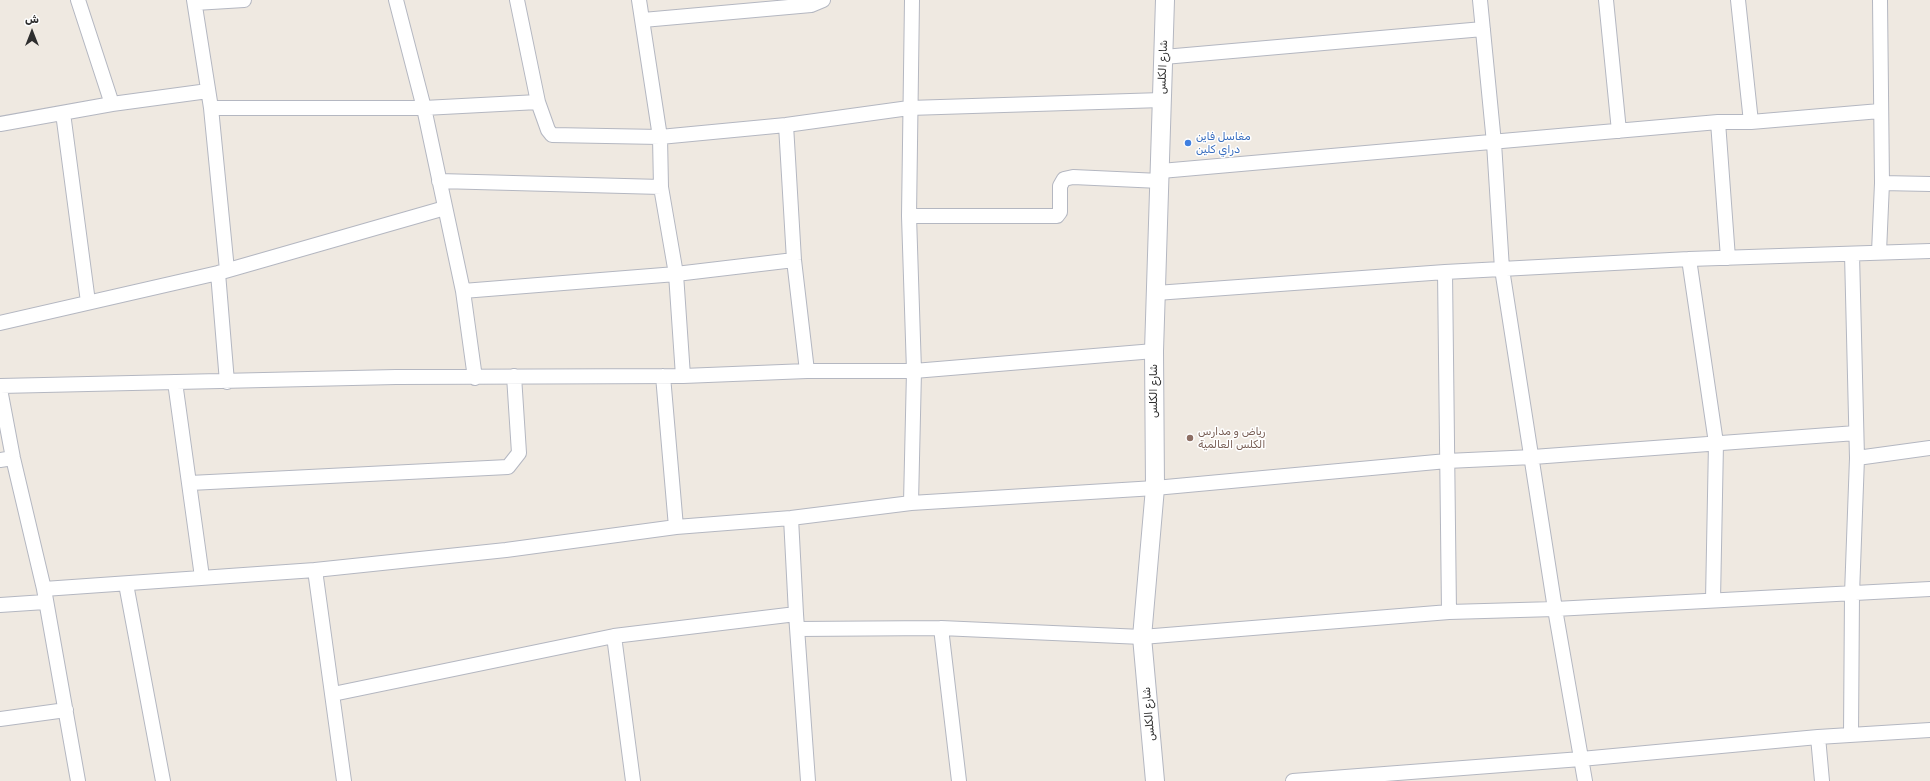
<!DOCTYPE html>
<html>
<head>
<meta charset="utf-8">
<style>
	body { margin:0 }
	#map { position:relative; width:1930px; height:781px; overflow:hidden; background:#efe9e1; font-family:Rubik,Vazirmatn,sans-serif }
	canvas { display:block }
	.north { position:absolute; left:12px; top:12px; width:40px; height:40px; -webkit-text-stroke:3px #fff; paint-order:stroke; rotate:0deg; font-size:11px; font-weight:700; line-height:16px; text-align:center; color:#2e2e2e }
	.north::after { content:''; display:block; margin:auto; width:14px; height:18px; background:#2e2e2e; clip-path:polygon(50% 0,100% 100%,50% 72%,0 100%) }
</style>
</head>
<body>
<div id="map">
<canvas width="1930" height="781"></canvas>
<div class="north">ش</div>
</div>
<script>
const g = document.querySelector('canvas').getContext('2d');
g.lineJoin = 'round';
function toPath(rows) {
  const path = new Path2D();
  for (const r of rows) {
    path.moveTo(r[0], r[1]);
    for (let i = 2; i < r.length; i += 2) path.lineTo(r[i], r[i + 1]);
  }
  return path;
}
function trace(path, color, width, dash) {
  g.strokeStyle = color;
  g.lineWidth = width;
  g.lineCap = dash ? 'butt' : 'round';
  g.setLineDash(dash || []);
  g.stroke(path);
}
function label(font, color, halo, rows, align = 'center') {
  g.font = font + ' Rubik,Vazirmatn,sans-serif';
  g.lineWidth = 3;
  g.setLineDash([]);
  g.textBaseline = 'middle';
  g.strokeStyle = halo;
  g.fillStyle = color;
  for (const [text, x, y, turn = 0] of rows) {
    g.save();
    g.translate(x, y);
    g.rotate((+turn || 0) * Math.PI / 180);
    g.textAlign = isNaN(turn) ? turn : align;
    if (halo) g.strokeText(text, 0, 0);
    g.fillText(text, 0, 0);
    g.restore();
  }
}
const minor = toPath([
	[78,0,112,104],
	[194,0,211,108,227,270],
	[396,0,424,108,463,291,475,378],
	[517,0,538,102,548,130,552,135,660,137,786,125,909,108,1162,100],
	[639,0,660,137,661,187,676,274,683,376],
	[1480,0,1494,143,1502,269,1555,609,1585,781],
	[1606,0,1619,131],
	[1738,0,1751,122],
	[195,3,244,0],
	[643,20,811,5,823,0],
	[1164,57,1483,29],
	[211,108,424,108,538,102],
	[63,113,88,302],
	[1718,122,1728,258],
	[0,124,112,104,208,91],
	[786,125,794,260,807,371],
	[1161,171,1718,122,1751,122,1880,111],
	[439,181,661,187],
	[1882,183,1930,184],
	[909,216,1057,216,1060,212,1060,186,1064,179,1073,177,1160,181],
	[1879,252,1882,183,1880,0],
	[1689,259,1716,443,1713,600],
	[1445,272,1449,612],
	[218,273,227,382],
	[463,291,676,274,794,260],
	[1156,293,1445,272,1689,259,1930,251],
	[0,323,218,273,445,208],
	[663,376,676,527],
	[175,382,202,577],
	[0,386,396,377,683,376,807,371,914,371,1154,351],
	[0,389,13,458,44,589,78,781],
	[1857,458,1930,448],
	[0,460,13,458],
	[190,483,508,467,519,453,514,376],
	[911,503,914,371,909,216,912,0],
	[791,518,796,614,808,781],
	[315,570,344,781],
	[126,584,163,781],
	[44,589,315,570,506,550,676,527,791,518,911,503,1155,488,1447,461,1533,457,1856,433],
	[0,605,45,602],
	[941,628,959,781],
	[797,629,941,628,1142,637,1449,612,1555,609,1930,589],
	[614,636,633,781],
	[333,694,614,636,796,614],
	[0,719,66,710],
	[1851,735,1852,594,1857,458,1852,254],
	[1818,737,1822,781],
	[1293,781,1581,759,1818,737,1930,730]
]);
const tertiary = toPath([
	[1155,781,1142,637,1155,488,1154,351,1165,0]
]);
const markers = [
	[1188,143,4,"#3f7fe0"],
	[1190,438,4,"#8d6e63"]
];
const streetNames = [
	["شارع الكلس",1163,67,-88],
	["شارع الكلس",1154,391,-90],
	["شارع الكلس",1149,714,-95]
];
const shopNames = [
	["مغاسل فاين",1196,137],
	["دراي كلين",1196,150]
];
const educationNames = [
	["رياض و مدارس",1198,432],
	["الكلس العالمية",1198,445]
];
trace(minor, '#b4b7c1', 16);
trace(tertiary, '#b4b7c1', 20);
trace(minor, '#fff', 14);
trace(tertiary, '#fff', 18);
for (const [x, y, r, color] of markers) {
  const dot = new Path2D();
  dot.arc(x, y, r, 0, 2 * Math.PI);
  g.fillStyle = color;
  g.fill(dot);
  trace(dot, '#fff', 1.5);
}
label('11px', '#2e2e2e', '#fff', streetNames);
label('11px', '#366cbe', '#fff', shopNames, 'left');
label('11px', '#785e54', '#fff', educationNames, 'left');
</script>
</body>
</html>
